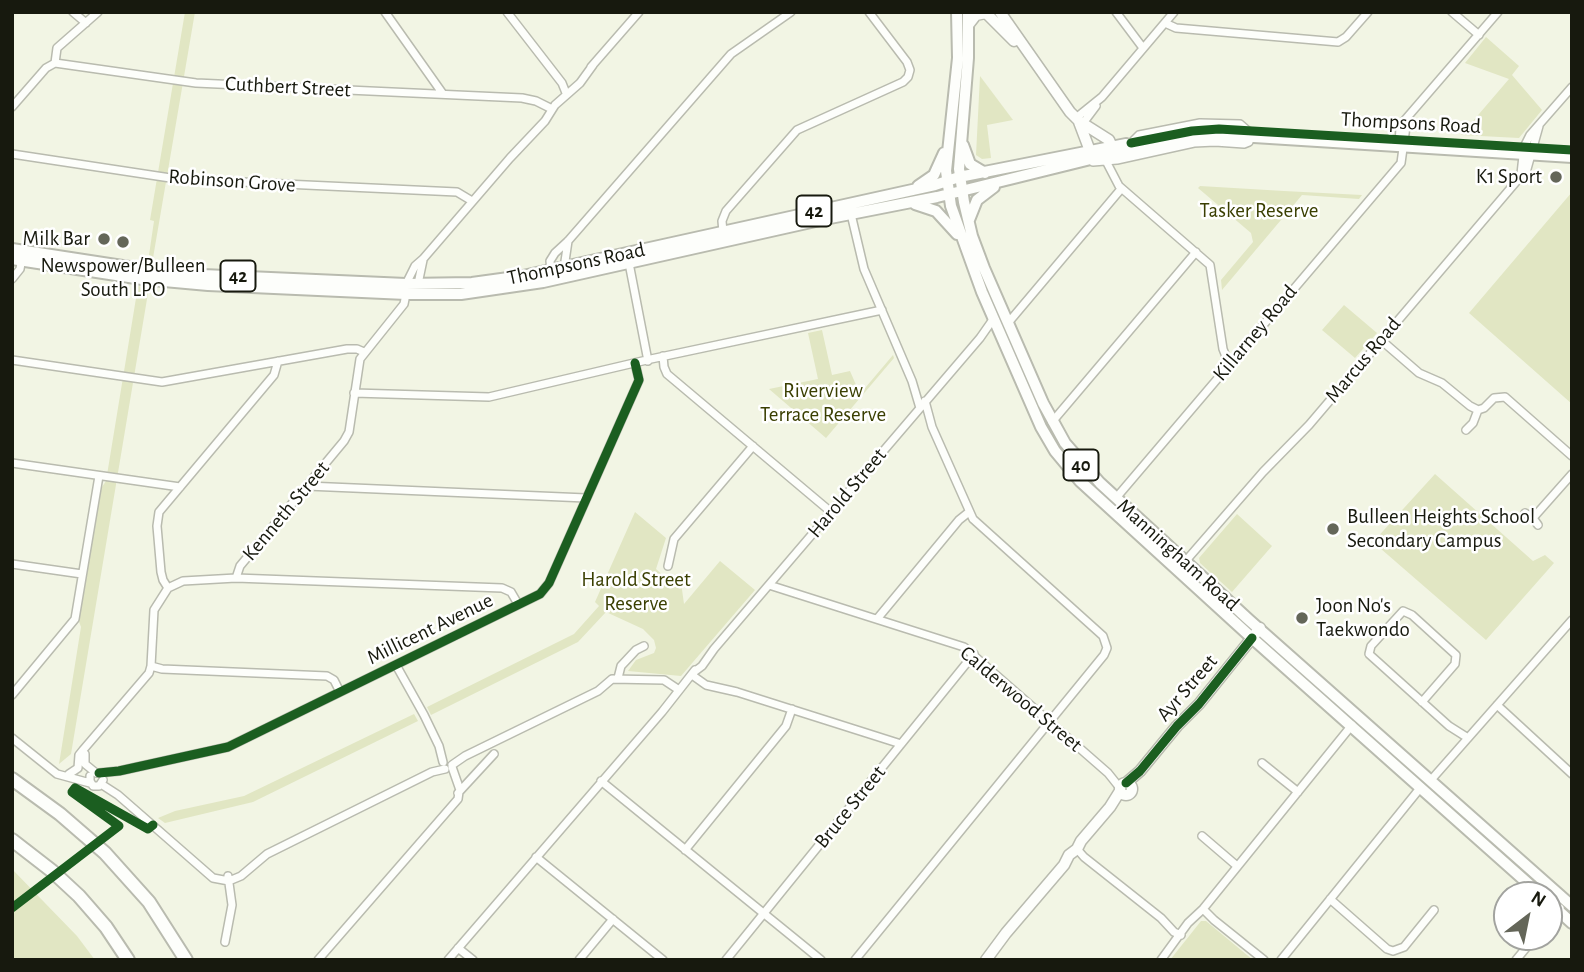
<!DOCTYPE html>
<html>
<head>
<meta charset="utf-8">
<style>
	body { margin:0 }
	#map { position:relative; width:1584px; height:972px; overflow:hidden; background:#f2f5e4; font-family:"Alegreya Sans",sans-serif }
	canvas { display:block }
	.frame { position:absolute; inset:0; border:14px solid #17190e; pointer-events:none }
	.north { position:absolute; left:1493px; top:881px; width:70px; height:70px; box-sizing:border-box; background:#fff; border:2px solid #a2a39f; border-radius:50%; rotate:32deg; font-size:19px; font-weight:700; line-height:28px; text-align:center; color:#17190e }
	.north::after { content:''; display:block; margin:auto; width:24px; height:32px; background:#646659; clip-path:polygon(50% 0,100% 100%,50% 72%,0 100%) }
</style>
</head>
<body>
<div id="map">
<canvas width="1584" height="972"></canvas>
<div class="frame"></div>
<div class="north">N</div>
</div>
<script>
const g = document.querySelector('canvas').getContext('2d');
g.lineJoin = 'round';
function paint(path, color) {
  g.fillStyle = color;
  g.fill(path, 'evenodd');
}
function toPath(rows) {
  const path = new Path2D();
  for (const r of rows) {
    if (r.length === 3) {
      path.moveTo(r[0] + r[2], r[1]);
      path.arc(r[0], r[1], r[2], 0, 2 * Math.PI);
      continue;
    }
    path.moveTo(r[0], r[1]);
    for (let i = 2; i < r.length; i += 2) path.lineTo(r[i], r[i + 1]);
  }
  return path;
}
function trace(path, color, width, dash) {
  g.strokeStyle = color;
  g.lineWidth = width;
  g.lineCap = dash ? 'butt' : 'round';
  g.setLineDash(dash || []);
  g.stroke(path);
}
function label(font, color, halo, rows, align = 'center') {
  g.font = font + ' "Alegreya Sans",sans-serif';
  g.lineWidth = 5;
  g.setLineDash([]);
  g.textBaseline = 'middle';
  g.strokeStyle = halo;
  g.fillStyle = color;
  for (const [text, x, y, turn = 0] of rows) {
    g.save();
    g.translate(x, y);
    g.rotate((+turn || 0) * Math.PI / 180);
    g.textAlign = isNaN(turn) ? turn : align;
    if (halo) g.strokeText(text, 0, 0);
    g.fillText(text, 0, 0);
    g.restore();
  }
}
const green = toPath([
	[185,12,195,12,153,258,149,255,154,221,150,220],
	[1486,37,1519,66,1512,75,1542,110,1519,138,1461,135,1509,79,1465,63],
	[980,76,1013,120,987,125,991,158,982,159,976,155],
	[1200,186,1284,191,1362,195,1359,199,1302,195,1222,290,1221,280,1253,242,1251,233,1198,188],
	[1572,192,1572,404,1469,313],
	[138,286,149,287,71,754,59,764,81,627,78,619,100,490,106,481],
	[1344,305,1377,333,1355,358,1322,330],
	[822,330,832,375,850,371,860,394,893,355,894,358,826,438,769,389,818,379,808,333],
	[1435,474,1533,561,1545,555,1554,563,1486,640,1373,542],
	[635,512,666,538,656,569,665,577,680,575,684,604,720,561,755,590,681,676,628,671,636,660,654,653,656,648,654,640,643,629,606,612,578,642,431,715,427,707,574,634,599,606,595,602],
	[1237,514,1272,546,1232,592,1200,563,1199,558],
	[414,714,418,721,253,802,165,823,158,818,175,811,244,796],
	[12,869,77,936,95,960,12,960],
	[1201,921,1206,921,1253,960,1170,960]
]);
const street = toPath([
	[73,12,86,23],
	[385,12,443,94],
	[507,12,562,83,566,93],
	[1116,12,1143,48],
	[1452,12,1479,35],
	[1165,23,1176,28,1338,42,1346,37,1368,12],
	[55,63,196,83,522,98,536,101,552,109],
	[591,67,639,12],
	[12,107,46,68,55,63,57,48,98,12],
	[1076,118,1102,97,1174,12],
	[1081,126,1096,106],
	[1399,144,1400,128,1404,121,1498,12],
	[12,154,177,179,457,192,472,201],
	[1106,161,1119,186,1210,265,1223,349,1229,364],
	[1093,162,1117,160,1194,143,1215,142,1244,144,1249,142,1250,137,1248,131,1240,124,1200,123,1139,135,1131,143],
	[1521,174,1524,147,1530,135,1572,87],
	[851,214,864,269,912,381,920,408],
	[723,232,722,221,726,211,797,130,903,82,908,77,910,70,907,62,869,12],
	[629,263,648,361],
	[564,268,568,241],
	[551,271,550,261,555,253,568,241,731,54,791,12],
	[12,279,20,269,22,258],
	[406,284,415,266,423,259,510,158,545,121,555,105,580,83,593,65],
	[418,284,423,260],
	[1008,323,1121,189],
	[1381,340,1419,373,1442,383,1470,406,1478,410,1473,423,1466,430],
	[663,356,664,367,667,374,831,512],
	[12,360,162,382,347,349,357,349,364,352],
	[354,393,489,397,651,359,882,310],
	[1478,410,1484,408,1494,398,1505,397,1572,456],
	[1052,422,1196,252],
	[12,463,180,487],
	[307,486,586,498],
	[1116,498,1401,163,1407,119],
	[1525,513,1533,518,1538,525],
	[1533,518,1572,474],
	[12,564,82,574],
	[1183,564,1263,472,1309,425,1527,169,1539,126],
	[668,566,674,539,753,446],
	[236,578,502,588,511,592,518,604],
	[769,585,964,647,1108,773,1120,788],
	[168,588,163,580,161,572,157,526,159,512,274,375,278,361],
	[877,619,959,520,969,512],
	[396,665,424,715,439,746,443,762],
	[151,666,162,669,327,676,334,680,340,692],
	[694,672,702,666,714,649,980,338,994,318],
	[692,675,706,685,737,692,901,744],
	[618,678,621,666,636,650,644,646],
	[12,695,75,619,99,476],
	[1422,702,1455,664,1456,655,1412,615,1403,611,1371,646,1369,654,1449,726,1468,738],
	[1497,705,1572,774],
	[12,738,57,774,90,783],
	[85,754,85,764,96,773],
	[1262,763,1298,792],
	[452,765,465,756,598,691,612,679,664,680,679,690],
	[452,767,460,790],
	[99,773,119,771,228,747,540,594,549,583,639,380,635,363],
	[69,774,78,768,79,755,83,750,149,673,151,666,154,610,168,588,183,581,236,578,240,566,344,441,349,432,360,359,404,304,406,294],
	[90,776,90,781,93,786,99,786,103,780],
	[1431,780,1572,620],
	[601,781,821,960],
	[101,784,118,795,213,878,229,881,241,876,267,854,432,772,445,769],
	[458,793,494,754],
	[1202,836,1237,866],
	[1077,849,1084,857,1161,918,1174,932,1181,935],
	[685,850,786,726,792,709],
	[536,857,663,960],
	[1330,899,1387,949,1393,951,1404,947,1434,910],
	[1203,909,1214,920,1264,960],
	[1549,921,1560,908],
	[225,942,232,905,228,876],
	[458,948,473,960],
	[318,960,458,799,459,792],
	[448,960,662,712,695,670],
	[579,960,613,919],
	[726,960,974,654],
	[855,960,1104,655,1107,648,1103,636,973,519,932,427,925,401],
	[1161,960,1188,923,1203,909,1352,725],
	[1281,960,1421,787],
	[1516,960,1535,937]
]);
const secondary = toPath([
	[1000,12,1070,112,1079,121,1109,140,1115,153],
	[969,24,976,15,986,13,1014,41],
	[1079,122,1090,151,1094,156],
	[1126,783,1140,771,1177,726,1199,704,1260,628],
	[1126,789,6],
	[986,960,1006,933,1064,865,1069,855,1077,849,1081,841,1110,807,1120,791]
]);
const primary = toPath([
	[957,12,958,58,946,171,951,206,982,292,1041,427,1055,451,1080,481,1252,638,1541,895],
	[968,12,968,58,959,169,964,202,972,236,984,268,1043,403,1065,443,1100,483,1249,620,1572,906],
	[963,145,970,164,985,173],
	[918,186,934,175,944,153],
	[915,204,936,211,957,234],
	[969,220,977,200,994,187],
	[12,249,142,269,203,275,406,284,472,283,523,276,935,185,959,177,1126,144],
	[12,259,142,279,208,285,406,294,461,294,543,282,820,220,937,197,1115,153,1194,137,1238,136,1572,157],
	[1549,902,1572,923]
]);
const highway = toPath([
	[12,779,60,814,105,853,149,902,186,960],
	[12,840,52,871,79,896,106,927,128,960]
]);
const cycleway = toPath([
	[1131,143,1192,131,1219,129,1572,150],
	[99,773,119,771,228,747,540,594,549,583,639,380,635,363],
	[1126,783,1140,771,1177,726,1199,704,1252,638],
	[12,908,119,826,72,792,75,788,148,829,153,825]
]);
const markers = [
	[1556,177,7,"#646659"],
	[104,239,7,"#646659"],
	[123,242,7,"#646659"],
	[1333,529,7,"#646659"],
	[1302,618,7,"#646659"]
];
const shields = [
	[814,211,35],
	[238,276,35],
	[1081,465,35]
];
const shieldNames = [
	["42",814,211],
	["42",238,276],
	["40",1081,465]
];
const streetNames = [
	["Cuthbert Street",288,87,3],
	["Thompsons Road",1411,123,3],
	["Robinson Grove",232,181,4],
	["Thompsons Road",576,264,-12],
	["Killarney Road",1255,333,-50],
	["Marcus Road",1363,360,-50],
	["Harold Street",847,493,-50],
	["Kenneth Street",286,511,-50],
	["Manningham Road",1178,555,42],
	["Millicent Avenue",430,629,-26],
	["Ayr Street",1187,688,-49],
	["Calderwood Street",1021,699,40],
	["Bruce Street",850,807,-51]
];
const poiNames = [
	["K1 Sport",1542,177],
	["Milk Bar",90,239],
	["Newspower/Bulleen",123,266,"center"],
	["South LPO",123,290,"center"],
	["Bulleen Heights School",1347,517,"left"],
	["Secondary Campus",1347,541,"left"],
	["Joon No's",1316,606,"left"],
	["Taekwondo",1316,630,"left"]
];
const parkNames = [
	["Tasker Reserve",1259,211],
	["Riverview",823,391],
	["Terrace Reserve",823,415],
	["Harold Street",636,580],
	["Reserve",636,604]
];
paint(green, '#e1e6c3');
trace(street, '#b9bbaf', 10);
trace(secondary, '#b9bbaf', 13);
trace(primary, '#b9bbaf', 14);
trace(highway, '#b9bbaf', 16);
trace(street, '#fdfefb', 7);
trace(secondary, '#fdfefb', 10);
trace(primary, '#fdfefb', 10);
trace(highway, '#fdfefb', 12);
trace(cycleway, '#1b5e20', 9);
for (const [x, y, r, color] of markers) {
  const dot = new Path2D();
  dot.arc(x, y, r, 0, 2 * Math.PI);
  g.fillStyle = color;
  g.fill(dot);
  trace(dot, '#fff', 2.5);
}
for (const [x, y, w] of shields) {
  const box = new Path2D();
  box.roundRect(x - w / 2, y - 15.5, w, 31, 5);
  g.fillStyle = '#fff';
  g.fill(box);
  trace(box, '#17190e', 2);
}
label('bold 19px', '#17190e', null, shieldNames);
label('21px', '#17190e', '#fff', streetNames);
label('21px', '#17190e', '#fff', poiNames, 'right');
label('21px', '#3a3f02', '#fff', parkNames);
</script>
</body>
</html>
